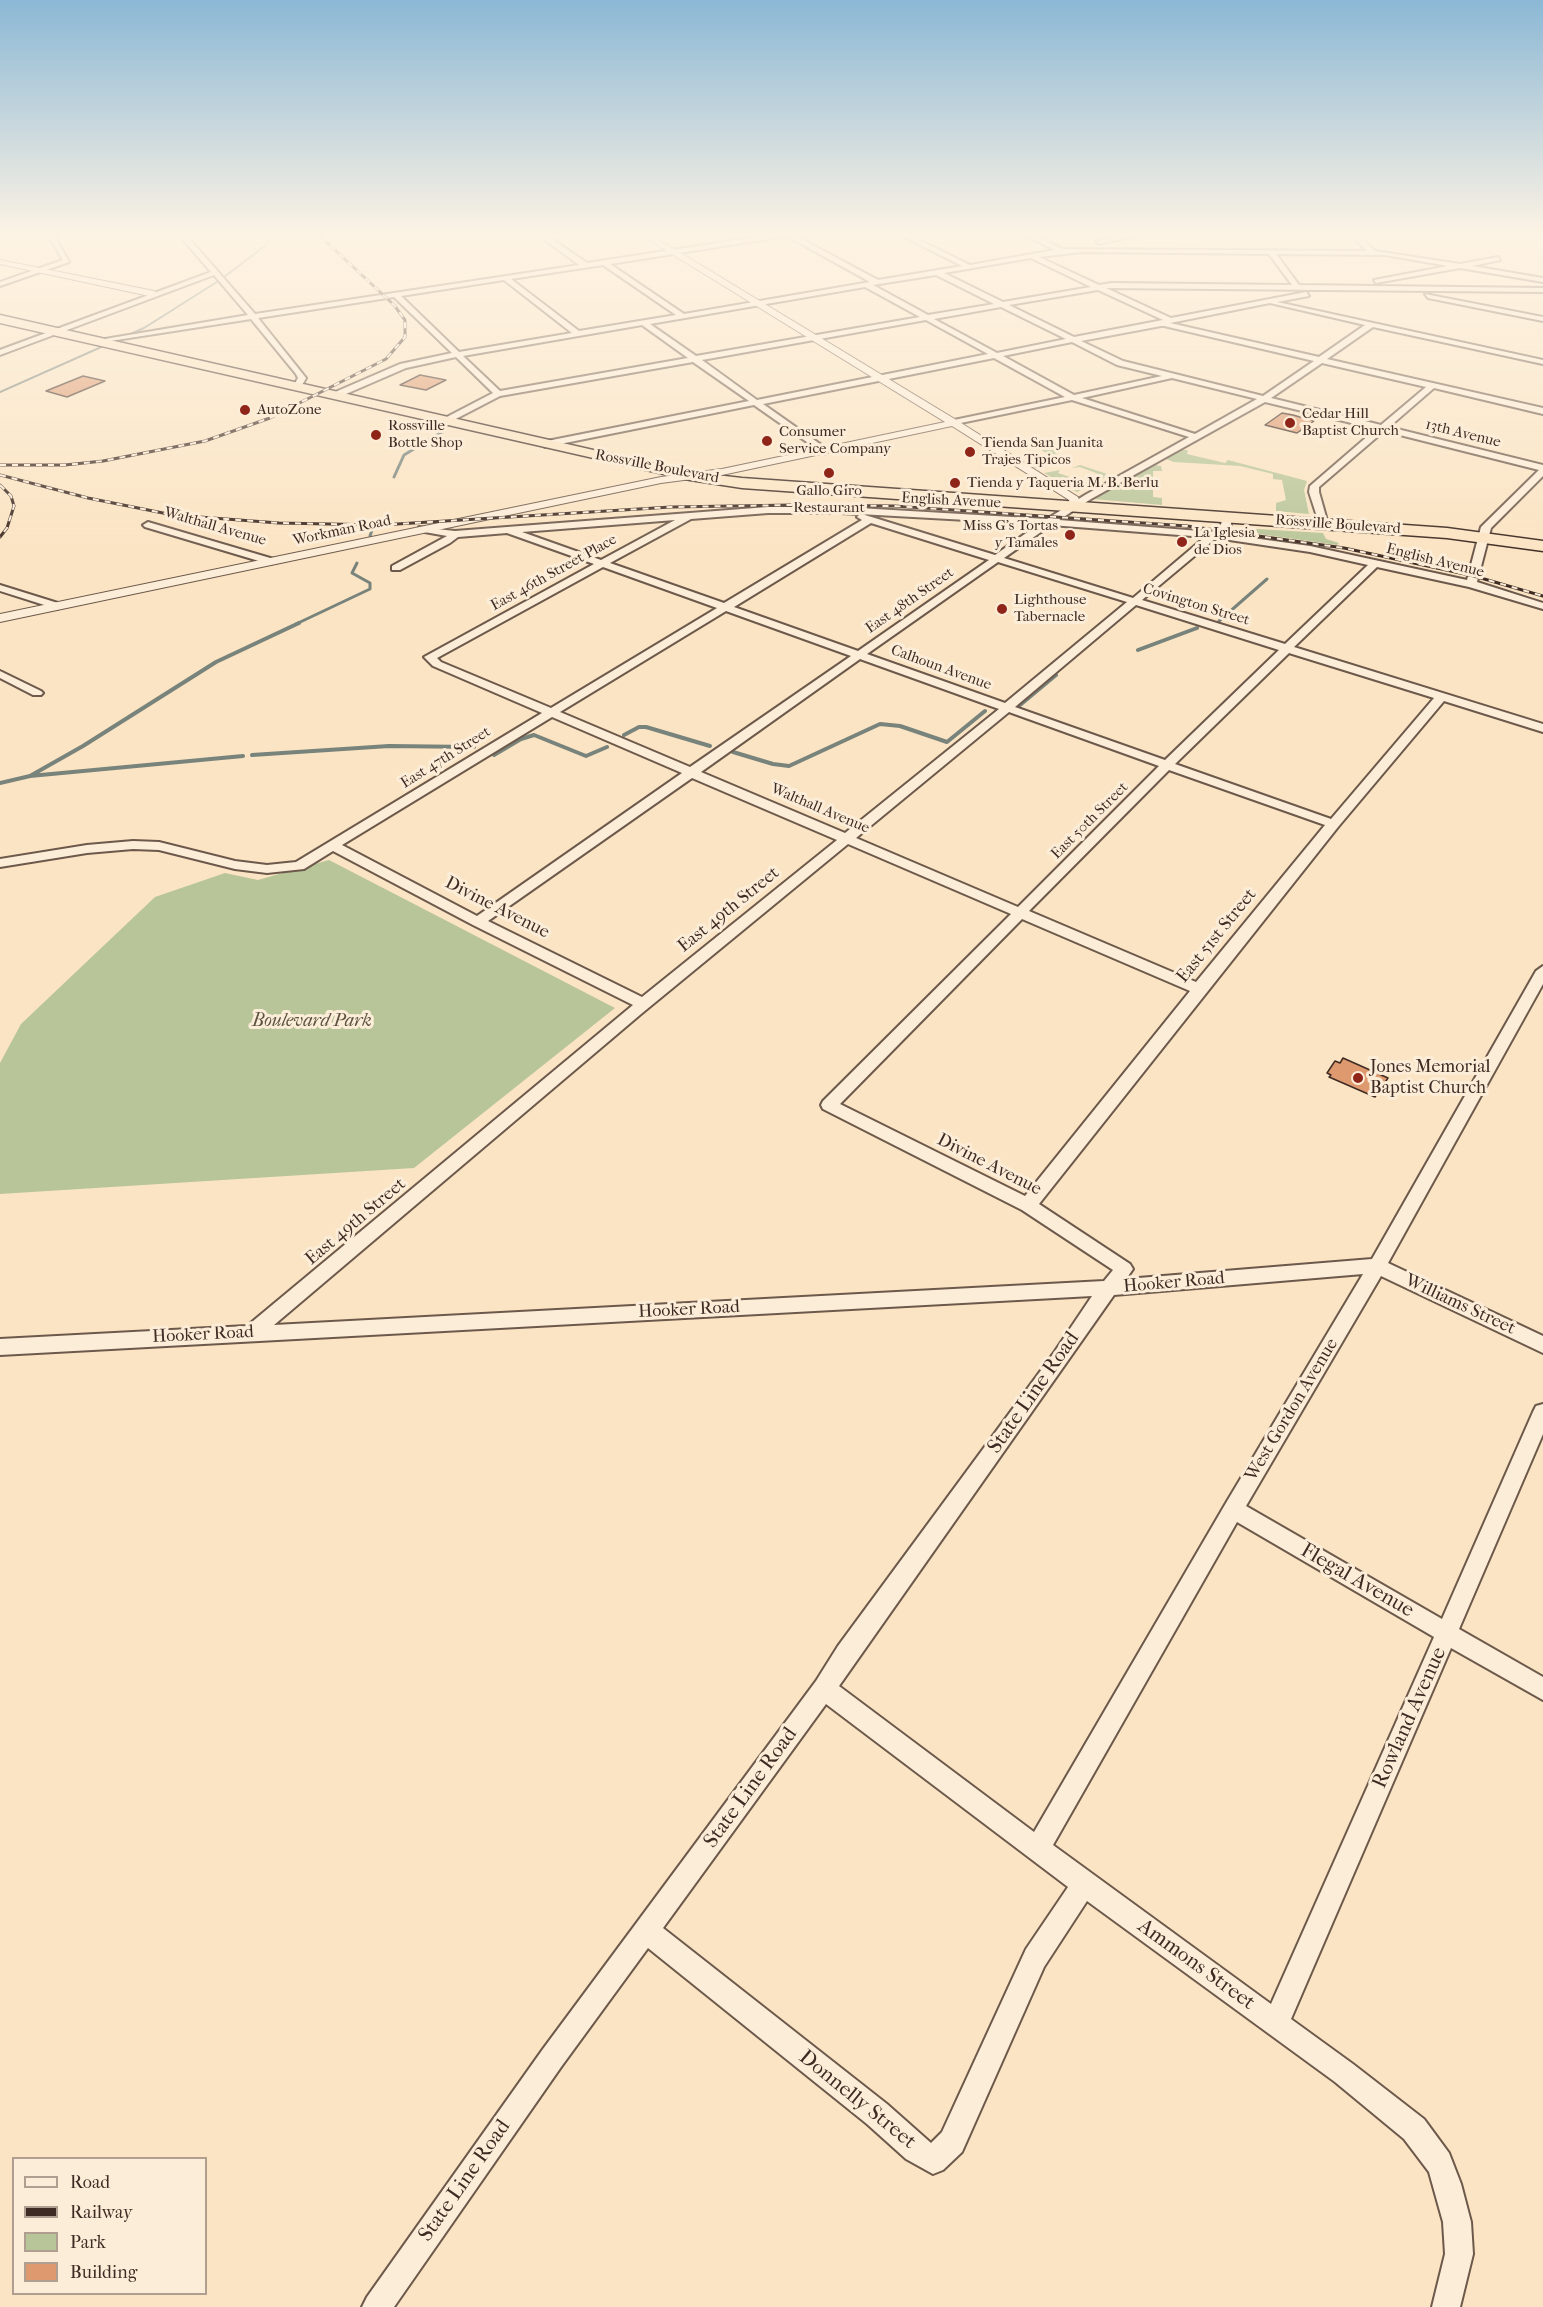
<!DOCTYPE html>
<html>
<head>
<meta charset="utf-8">
<style>
	body { margin:0 }
	#map { position:relative; width:1543px; height:2307px; overflow:hidden; background:#fbe4c3; font-family:"IM FELL French Canon",serif }
	canvas { display:block }
	.legend { position:absolute; left:12px; top:2157px; width:195px; height:138px; box-sizing:border-box; background:#fcedd8; border:2px solid #b09f90; margin:0; padding:8px 10px; list-style:none; font-size:18px; color:#3e2b23 }
	.legend li { display:flex; align-items:center; gap:12px; height:30px }
	.legend b { width:30px; border:2px solid #b09f90 }
</style>
</head>
<body>
<div id="map">
<canvas width="1543" height="2307"></canvas>
<ul class="legend">
<li><b style="height:8px;background:#fcedd8"></b>Road</li>
<li><b style="height:8px;background:#3e2b23"></b>Railway</li>
<li><b style="height:16px;background:#b8c598"></b>Park</li>
<li><b style="height:16px;background:#de996f"></b>Building</li>
</ul>
</div>
<script>
const g = document.querySelector('canvas').getContext('2d');
g.lineJoin = 'round';
function paint(path, color) {
  g.fillStyle = color;
  g.fill(path, 'evenodd');
}
function toPath(rows) {
  const path = new Path2D();
  for (const r of rows) {
    path.moveTo(r[0], r[1]);
    for (let i = 2; i < r.length; i += 2) path.lineTo(r[i], r[i + 1]);
  }
  return path;
}
function trace(path, color, width, dash) {
  g.strokeStyle = color;
  g.lineWidth = width;
  g.lineCap = dash ? 'butt' : 'round';
  g.setLineDash(dash || []);
  g.stroke(path);
}
function label(font, color, halo, rows, align = 'center') {
  g.font = font + ' "IM FELL French Canon",serif';
  g.lineWidth = 6;
  g.setLineDash([]);
  g.textBaseline = 'middle';
  g.strokeStyle = halo;
  g.fillStyle = color;
  for (const [text, x, y, turn = 0] of rows) {
    g.save();
    g.translate(x, y);
    g.rotate((+turn || 0) * Math.PI / 180);
    g.textAlign = isNaN(turn) ? turn : align;
    if (halo) g.strokeText(text, 0, 0);
    g.fillText(text, 0, 0);
    g.restore();
  }
}
const green = toPath([
	[1035,438,1054,448,1062,447,1055,453,1069,461,1037,469,1028,463,1053,457,1025,440],
	[1182,450,1188,450,1187,454,1225,463,1228,460,1307,481,1304,490,1309,514,1276,511,1276,503,1286,500,1282,480,1273,479,1273,474,1240,466,1174,462,1166,459],
	[1080,465,1110,475,1077,492,1044,473,1060,470,1058,473,1088,483,1104,476,1080,467,1072,468],
	[1155,465,1161,466,1162,471,1153,471,1153,497,1162,498,1162,505,1093,499],
	[1241,528,1323,533,1326,539,1339,543,1337,545,1238,531],
	[329,860,615,1008,414,1168,0,1194,0,1063,21,1024,155,897,225,873,258,880]
]);
const streamFar2 = toPath([
	[0,392,144,328,220,280,265,246,273,235]
]);
const streamFar1 = toPath([
	[394,477,404,455,442,432],
	[370,536,375,521],
	[1219,621,1267,579],
	[296,624,370,589,370,583,352,573,357,563]
]);
const stream = toPath([
	[1138,650,1197,628],
	[1020,705,1056,675],
	[624,735,639,727,646,727,710,746],
	[733,752,773,764,789,766,880,724,900,726,947,742,985,711],
	[252,755,389,746,474,747],
	[494,755,521,739,534,735,586,756,607,747],
	[30,776,83,746,216,662,299,623],
	[0,783,30,776,243,756]
]);
const building = toPath([
	[420,375,446,380,426,390,400,385,420,375],
	[83,376,105,381,67,397,46,391,83,376],
	[1282,413,1293,415,1314,421,1297,433,1265,425,1282,413],
	[1343,1058,1388,1078,1375,1097,1329,1077,1331,1075,1327,1073,1335,1061,1340,1063,1343,1058]
]);
const minor = toPath([
	[48,235,54,235,69,262,0,286,0,282,63,260,48,235],
	[179,235,186,235,255,314,579,265,538,235,546,235,587,263,770,235,794,235,878,280,962,266,900,235,909,235,970,265,1055,250,1024,235,1033,235,1063,249,1367,251,1351,235,1358,235,1375,251,1460,264,1498,257,1500,260,1472,266,1543,278,1543,282,1460,268,1376,283,1374,280,1448,266,1385,255,1276,254,1299,285,1543,288,1543,292,1106,288,1171,318,1306,292,1309,296,1277,302,1543,360,1543,364,1373,327,1327,359,1543,408,1543,414,1434,388,1389,427,1543,465,1543,476,1491,528,1477,582,1543,603,1543,609,1469,587,1377,567,1294,647,1543,724,1543,732,1444,701,1338,827,1039,1204,1130,1264,1133,1269,1126,1279,1372,1259,1536,971,1543,966,1543,984,1388,1263,1543,1336,1543,1353,1381,1276,1246,1506,1442,1619,1533,1412,1536,1406,1543,1404,1543,1434,1459,1629,1543,1677,1543,1700,1451,1648,1291,2019,1353,2064,1424,2119,1449,2153,1461,2184,1471,2222,1473,2254,1460,2307,1432,2307,1445,2254,1443,2222,1429,2172,1404,2139,1335,2082,1087,1901,1044,1967,962,2152,943,2170,933,2174,906,2159,867,2124,648,1948,561,2067,394,2307,362,2307,367,2297,543,2049,816,1681,838,1646,1053,1354,1092,1296,0,1355,0,1339,247,1326,633,1005,473,925,333,851,304,869,267,873,235,869,159,850,133,849,87,853,0,867,0,859,87,845,133,841,159,842,235,861,267,865,296,862,542,713,433,666,424,657,594,564,507,533,458,537,450,543,400,570,392,570,392,566,447,536,419,531,419,527,455,531,768,507,841,507,1047,519,1085,495,1189,437,1072,400,951,425,950,423,954,420,1065,397,994,358,763,404,827,449,828,451,824,454,754,405,545,447,541,444,542,442,749,401,693,362,500,396,446,424,442,421,443,419,493,393,456,357,406,368,339,397,333,397,333,393,400,364,452,353,394,297,258,318,306,378,300,389,297,389,293,387,298,378,296,374,251,319,97,343,93,341,248,315,214,275,0,355,0,350,211,272,179,235],
	[787,236,870,282,684,314,610,264,787,236],
	[1082,252,1269,254,1292,285,1112,283,1099,285,1039,257,1082,252],
	[1031,258,1091,287,1003,302,944,273,1031,258],
	[603,265,676,315,579,331,511,279,603,265],
	[936,275,994,304,928,315,873,285,936,275],
	[504,280,572,333,459,352,401,296,504,280],
	[865,287,920,317,696,356,650,324,865,287],
	[1098,290,1163,320,1074,337,1009,305,1098,290],
	[1270,303,1365,325,1319,357,1170,323,1270,303],
	[1001,307,1066,339,997,353,934,319,1001,307],
	[926,320,988,354,757,400,702,360,926,320],
	[642,325,688,358,500,391,463,356,642,325],
	[1161,326,1164,326,1314,361,1263,396,1123,361,1081,341,1161,326],
	[1072,342,1117,365,1162,376,1074,395,1003,356,1072,342],
	[1322,363,1426,387,1381,425,1271,398,1322,363],
	[1172,378,1257,399,1195,434,1082,398,1172,378],
	[1265,402,1376,429,1310,486,1309,492,1320,526,1328,524,1319,492,1319,487,1384,431,1539,470,1481,527,1467,580,1310,546,1224,534,1229,530,1233,517,1228,514,1223,517,1220,528,1213,532,1059,520,1091,499,1265,402],
	[768,513,841,513,1039,524,995,555,865,515,859,515,857,517,862,520,724,603,610,563,691,519,768,513],
	[675,520,601,560,522,532,675,520],
	[871,523,989,560,858,651,734,607,871,523],
	[1051,525,1205,537,1133,598,1004,558,1051,525],
	[1216,538,1310,552,1368,565,1285,644,1142,600,1216,538],
	[998,562,1127,602,1005,703,867,654,998,562],
	[603,567,717,608,551,708,441,662,437,658,603,567],
	[1136,605,1279,650,1165,760,1015,707,1136,605],
	[726,611,851,656,690,767,560,712,726,611],
	[1289,653,1434,698,1331,819,1175,764,1289,653],
	[860,659,999,709,845,833,701,772,860,659],
	[1009,712,1159,766,1018,907,856,838,1009,712],
	[552,717,682,773,477,916,342,845,552,717],
	[1169,770,1325,825,1196,982,1029,911,1169,770],
	[692,778,837,840,642,997,488,921,692,778],
	[848,844,1011,914,823,1101,821,1105,823,1109,1022,1210,1113,1270,1104,1281,274,1325,641,1014,848,844],
	[1022,919,1190,991,1025,1196,840,1104,1022,919],
	[1363,1274,1226,1503,1034,1832,839,1686,1114,1295,1363,1274],
	[1237,1522,1434,1637,1271,2004,1053,1845,1237,1522],
	[826,1704,1068,1887,1026,1949,942,2132,931,2143,887,2104,663,1928,826,1704],
	[1125,235,1141,235,1099,244,1096,242,1125,235],
	[1425,294,1543,317,1543,321,1428,298,1425,294],
	[148,522,277,560,278,562,269,564,145,527,143,525,148,522],
	[0,585,61,604,62,606,57,609,0,591,0,585],
	[0,671,41,691,43,693,41,695,33,695,0,678,0,671]
]);
const tertiary = toPath([
	[641,235,651,235,958,421,1078,497,1081,506,1075,509,1071,508,1069,500,952,426,722,475,661,483,0,622,0,614,661,477,722,469,945,422,641,235],
	[0,260,154,291,158,294,154,297,0,264,0,260]
]);
const trunk = toPath([
	[0,315,690,472,742,478,1447,528,1543,541,1543,551,1447,538,742,488,690,480,0,323,0,315]
]);
const rail = toPath([
	[0,465,65,465,103,461,205,441,270,418,386,359,405,337,405,320,394,305,319,235],
	[0,475,88,498,173,515,279,523,381,525,671,507,792,505,895,506,1187,526,1344,548,1474,576,1543,596],
	[0,485,11,496,14,506,7,528,0,537]
]);
const markers = [
	[245,410,6,"#8f2418"],
	[1290,423,6,"#8f2418"],
	[376,435,6,"#8f2418"],
	[767,441,6,"#8f2418"],
	[970,452,6,"#8f2418"],
	[829,473,6,"#8f2418"],
	[955,483,6,"#8f2418"],
	[1070,535,6,"#8f2418"],
	[1182,542,6,"#8f2418"],
	[1002,609,6,"#8f2418"],
	[1358,1078,6,"#8f2418"]
];
const farPoinames = [
	["AutoZone",257,410],
	["Cedar Hill",1302,414],
	["Baptist Church",1302,431],
	["Rossville",388,426],
	["Bottle Shop",388,443],
	["Consumer",779,432],
	["Service Company",779,449],
	["Tienda San Juanita",982,443],
	["Trajes Tipicos",982,460],
	["Tienda y Taqueria M. B. Berlu",967,483],
	["Gallo Giro",829,491,"center"],
	["Restaurant",829,508,"center"],
	["Miss G's Tortas",1058,526,"right"],
	["y Tamales",1058,543,"right"],
	["La Iglesia",1194,533],
	["de Dios",1194,550],
	["Lighthouse",1014,600],
	["Tabernacle",1014,617]
];
const farStreetnames = [
	["13th Avenue",1463,434,14],
	["Rossville Boulevard",657,467,11],
	["English Avenue",951,501,3],
	["Rossville Boulevard",1338,525,4],
	["Walthall Avenue",215,527,16],
	["Workman Road",342,531,-12],
	["English Avenue",1435,561,14],
	["East 46th Street Place",554,573,-29],
	["East 48th Street",910,601,-35],
	["Covington Street",1196,605,17],
	["Calhoun Avenue",941,668,20],
	["East 47th Street",446,758,-32],
	["Walthall Avenue",820,809,23],
	["East 50th Street",1090,821,-45]
];
const streetNames = [
	["Divine Avenue",497,908,27],
	["East 49th Street",729,910,-39],
	["East 51st Street",1217,936,-51],
	["Divine Avenue",989,1165,27],
	["East 49th Street",356,1222,-40],
	["Hooker Road",1174,1283,-5],
	["Williams Street",1460,1305,25],
	["Hooker Road",689,1310,-3],
	["Hooker Road",203,1335,-3],
	["West Gordon Avenue",1292,1410,-59]
];
const parkNames = [
	["Boulevard Park",312,1022]
];
const poiNames = [
	["Jones Memorial",1370,1068],
	["Baptist Church",1370,1089]
];
const nearStreetnames = [
	["State Line Road",1034,1393,-55],
	["Flegal Avenue",1357,1581,30],
	["Rowland Avenue",1410,1718,-66],
	["State Line Road",751,1788,-54],
	["Ammons Street",1196,1965,36],
	["Donnelly Street",857,2100,39],
	["State Line Road",465,2181,-55]
];
paint(green, '#b8c598');
trace(streamFar2, '#78837c', 2);
trace(streamFar1, '#78837c', 3);
trace(stream, '#78837c', 4);
paint(building, '#de996f');
trace(building, '#3e2b23', 1.5);
trace(minor, '#6d594b', 4);
trace(tertiary, '#6d594b', 2);
trace(trunk, '#3e2b23', 3);
paint(minor, '#fcedd8');
paint(tertiary, '#fcedd8');
paint(trunk, '#fbe4c3');
trace(rail, '#3e2b23', 3);
trace(rail, '#fcedd8', 2, [6]);
const sky = g.createLinearGradient(0, 0, 0, 558);
sky.addColorStop(0, '#8bb8d5');
sky.addColorStop(0.42, '#fdf3e4');
sky.addColorStop(1, '#fdf3e400');
g.fillStyle = sky;
g.fillRect(0, 0, 1543, 558);
for (const [x, y, r, color] of markers) {
  const dot = new Path2D();
  dot.arc(x, y, r, 0, 2 * Math.PI);
  g.fillStyle = color;
  g.fill(dot);
  trace(dot, '#fcedd8', 2);
}
label('15px', '#3e2b23', '#fcedd8', farPoinames, 'left');
label('15px', '#3e2b23', '#fcedd8', farStreetnames);
label('18px', '#3e2b23', '#fcedd8', streetNames);
label('italic 18px', '#5c5240', '#fcedd8', parkNames);
label('18px', '#3e2b23', '#fcedd8', poiNames, 'left');
label('21px', '#3e2b23', '#fcedd8', nearStreetnames);
</script>
</body>
</html>
